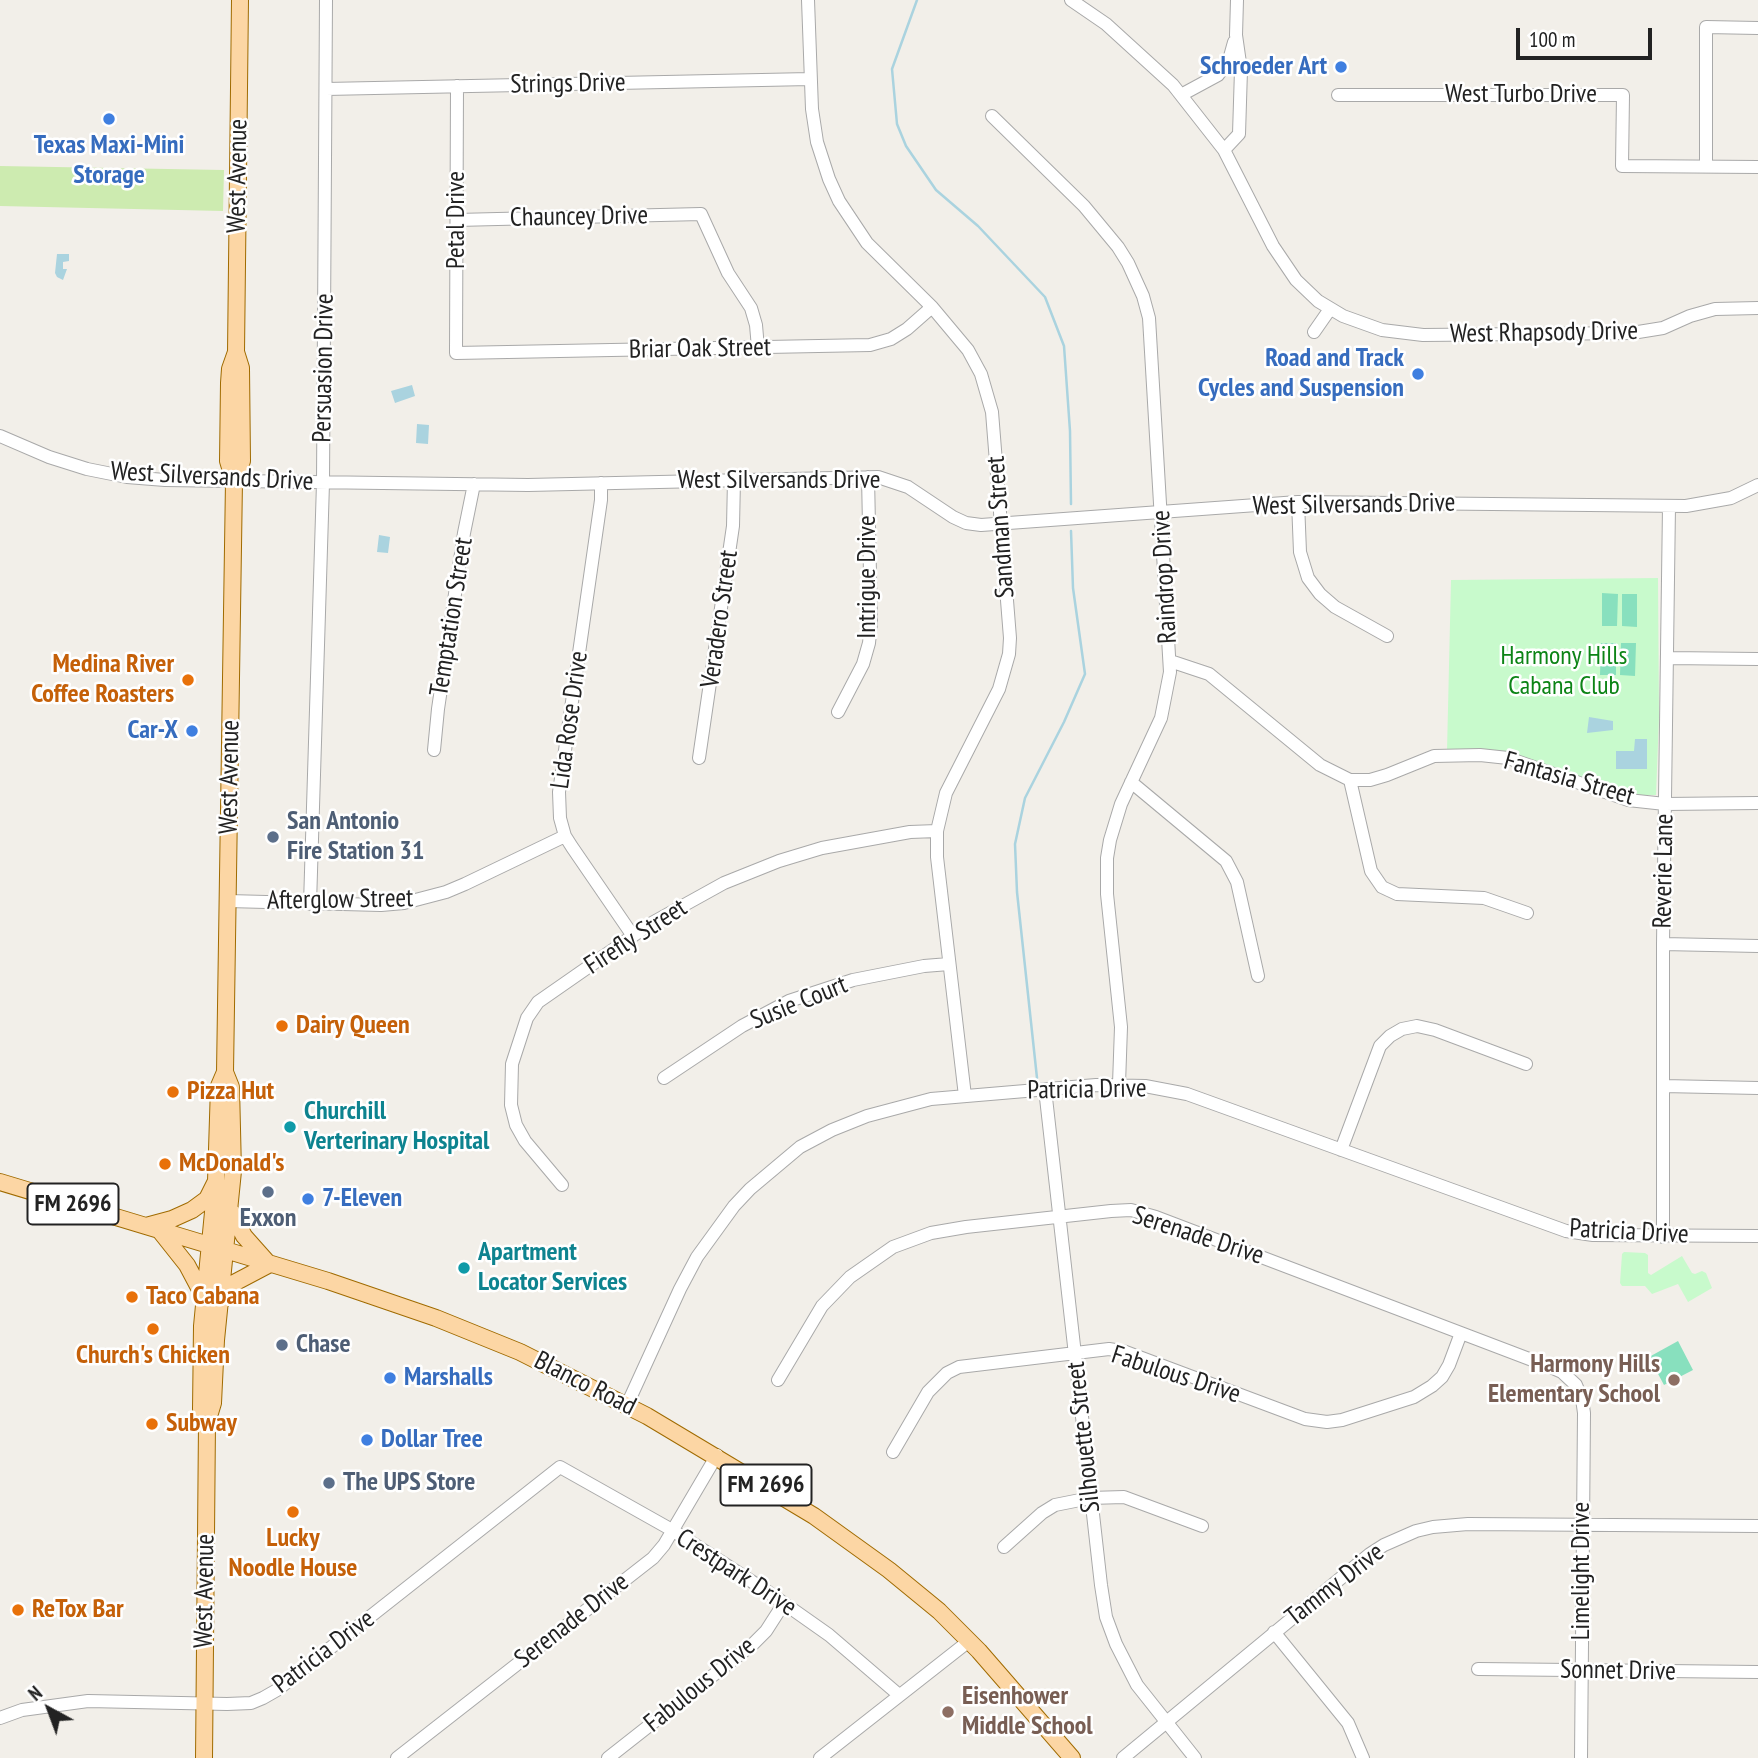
<!DOCTYPE html>
<html>
<head>
<meta charset="utf-8">
<style>
	body { margin:0 }
	#map { position:relative; width:1758px; height:1758px; overflow:hidden; background:#f2efe9; font-family:"PT Sans Narrow",sans-serif }
	canvas { display:block }
	.north { position:absolute; left:14px; top:1674px; width:70px; height:70px; -webkit-text-stroke:5px #fff; paint-order:stroke; rotate:319deg; font-size:19px; font-weight:700; line-height:28px; text-align:center; color:#222 }
	.north::after { content:''; display:block; margin:auto; width:24px; height:32px; background:#222; clip-path:polygon(50% 0,100% 100%,50% 72%,0 100%) }
	.scale { position:absolute; left:1516px; top:28px; width:136px; height:32px; box-sizing:border-box; border:4px solid #222; border-top:0; padding-left:9px; font-size:21px; line-height:24px; white-space:nowrap; color:#222; -webkit-text-stroke:5px #fff; paint-order:stroke }
</style>
</head>
<body>
<div id="map">
<canvas width="1758" height="1758"></canvas>
<div class="north">N</div>
<div class="scale">100 m</div>
</div>
<script>
const g = document.querySelector('canvas').getContext('2d');
g.lineJoin = 'round';
function paint(path, color) {
  g.fillStyle = color;
  g.fill(path, 'evenodd');
}
function toPath(rows) {
  const path = new Path2D();
  for (const r of rows) {
    path.moveTo(r[0], r[1]);
    for (let i = 2; i < r.length; i += 2) path.lineTo(r[i], r[i + 1]);
  }
  return path;
}
function trace(path, color, width, dash) {
  g.strokeStyle = color;
  g.lineWidth = width;
  g.lineCap = dash ? 'butt' : 'round';
  g.setLineDash(dash || []);
  g.stroke(path);
}
function label(font, color, halo, rows, align = 'center') {
  g.font = font + ' "PT Sans Narrow",sans-serif';
  g.lineWidth = 5;
  g.setLineDash([]);
  g.textBaseline = 'middle';
  g.strokeStyle = halo;
  g.fillStyle = color;
  for (const [text, x, y, turn = 0] of rows) {
    g.save();
    g.translate(x, y);
    g.rotate((+turn || 0) * Math.PI / 180);
    g.textAlign = isNaN(turn) ? turn : align;
    if (halo) g.strokeText(text, 0, 0);
    g.fillText(text, 0, 0);
    g.restore();
  }
}
const grass = toPath([
	[0,166,224,170,223,211,0,206]
]);
const park = toPath([
	[1658,578,1659,717,1656,795,1627,795,1557,769,1447,751,1451,580],
	[1624,1252,1645,1253,1648,1255,1648,1273,1651,1275,1682,1256,1692,1273,1695,1274,1702,1271,1706,1273,1712,1288,1688,1302,1678,1284,1652,1294,1645,1286,1622,1286,1620,1283,1622,1254]
]);
const pitch = toPath([
	[1602,593,1618,594,1617,626,1602,626],
	[1622,594,1637,594,1637,627,1622,626],
	[1601,643,1616,643,1616,675,1600,675],
	[1621,643,1636,643,1635,676,1620,675],
	[1678,1341,1693,1370,1664,1385,1649,1357]
]);
const water = toPath([
	[57,254,69,254,69,261,63,262,63,269,67,269,63,280,57,277,55,273],
	[412,385,415,396,395,403,391,391],
	[417,424,429,425,428,444,416,443],
	[379,535,390,537,388,553,377,552],
	[1589,717,1613,721,1613,730,1587,733],
	[1635,739,1647,739,1647,769,1616,769,1616,751,1634,751]
]);
const stream = toPath([
	[917,0,892,69,897,124,906,146,936,190,978,226,1045,297,1064,346,1070,431,1071,504],
	[1037,1078,1017,892,1015,844,1025,798,1064,722,1085,674,1073,588,1071,531]
]);
const minor = toPath([
	[808,0,812,109,817,142,829,179,839,201,867,243,932,307,968,350,981,374,992,412,1010,638,1009,654,999,689,946,793,937,831,937,857,965,1096],
	[1071,0,1106,24,1173,85,1224,150,1273,246,1296,280,1318,301,1343,316,1382,330,1423,335,1632,333,1663,328,1690,316,1715,309,1758,308],
	[457,86,456,353,870,345,891,339,907,329,932,307],
	[326,89,810,79],
	[1181,95,1218,75,1229,60,1234,42],
	[1338,95,1623,95,1622,166,1758,167],
	[992,116,1084,206,1118,247,1128,263,1143,296,1149,318,1170,672,1161,718,1121,804,1110,840,1107,858,1107,894,1121,1027,1119,1084],
	[1224,150,1239,134,1241,70,1236,35,1237,0],
	[1706,166,1706,27,1758,28],
	[457,220,701,214,728,273,751,308,756,325,758,348],
	[1314,332,1330,309],
	[0,436,49,457,87,469,127,477,165,480,528,485,878,477,908,487,953,517,966,523,981,525,1298,502,1686,506,1731,498,1758,485],
	[601,483,601,500,559,792,560,818,565,836,572,847,633,936],
	[1298,502,1300,552,1308,578,1320,594,1335,607,1387,636],
	[1667,658,1758,659],
	[1170,661,1209,674,1320,765,1350,780,1370,780,1387,775,1434,756,1480,755,1508,758,1628,800,1665,804,1758,803],
	[838,712,863,664,869,643,871,623,868,477],
	[434,750,438,709,464,533,474,484],
	[699,758,733,526,734,480],
	[1350,780,1371,871,1382,887,1397,894,1484,898,1527,913],
	[1131,782,1226,861,1237,882,1258,976],
	[228,901,381,905,404,903,446,892,465,884,565,836],
	[310,904,323,483,326,0],
	[1663,944,1758,946],
	[664,1078,742,1026,789,1001,853,980,924,966,949,964],
	[1663,1086,1758,1088],
	[1045,1089,1101,1585,1106,1617,1116,1644,1137,1685,1195,1758],
	[1341,1150,1380,1046,1390,1036,1402,1029,1417,1026,1435,1030,1526,1064],
	[562,1185,525,1141,516,1125,511,1105,512,1064,527,1018,538,1002,650,924,724,883,779,861,822,848,910,832,937,831],
	[1663,1237,1663,944,1669,506],
	[778,1380,822,1306,850,1277,893,1247,931,1233,966,1227,1111,1211,1131,1210,1156,1217,1553,1368,1562,1372,1576,1385,1582,1399,1584,1413,1581,1758],
	[627,1405,680,1289,697,1257,734,1206,750,1189,800,1147,832,1130,867,1116,931,1099,1096,1085,1145,1086,1187,1094,1566,1231,1593,1235,1758,1236],
	[893,1452,928,1392,947,1373,959,1367,1109,1349,1126,1352,1305,1419,1327,1422,1342,1420,1414,1397,1432,1386,1442,1377,1449,1365,1461,1333],
	[1004,1547,1042,1513,1055,1505,1090,1498,1124,1497,1202,1526],
	[1274,1632,1348,1723,1363,1758],
	[1478,1669,1758,1672],
	[0,1718,22,1710,88,1701,227,1704,251,1703,263,1698,277,1690,560,1467,672,1530,768,1592,829,1635,899,1695],
	[397,1758,653,1558,664,1545,717,1455],
	[608,1758,753,1644,766,1631,784,1603],
	[820,1758,969,1641],
	[1123,1758,1370,1554,1384,1545,1416,1531,1433,1527,1468,1524,1758,1526]
]);
const major = toPath([
	[234,481,228,461,229,383,230,369,236,352],
	[0,1182,328,1281,436,1318,520,1352,647,1416,814,1516,889,1570,939,1611,979,1651,1072,1758],
	[231,1211,244,1236,268,1263],
	[146,1226,172,1219,192,1210,207,1199,215,1183],
	[160,1231,187,1265,205,1299],
	[221,1302,234,1283,270,1264],
	[207,1423,201,1409,202,1326,216,1181,219,1086,225,1072,234,481,242,461,241,368,236,352,240,0],
	[204,1758,207,1423,213,1403,216,1340,233,1171,231,1087,225,1072]
]);
const markers = [
	[1341,67,7,"#3f7fe0"],
	[109,119,7,"#3f7fe0"],
	[1418,374,7,"#3f7fe0"],
	[188,680,7,"#e8710a"],
	[192,731,7,"#3f7fe0"],
	[273,837,7,"#5c6f8a"],
	[282,1026,7,"#e8710a"],
	[173,1092,7,"#e8710a"],
	[290,1127,7,"#0f9aa8"],
	[165,1164,7,"#e8710a"],
	[268,1192,7,"#5c6f8a"],
	[308,1199,7,"#3f7fe0"],
	[464,1268,7,"#0f9aa8"],
	[132,1297,7,"#e8710a"],
	[153,1329,7,"#e8710a"],
	[282,1345,7,"#5c6f8a"],
	[390,1378,7,"#3f7fe0"],
	[1674,1380,7,"#8d6e63"],
	[152,1424,7,"#e8710a"],
	[367,1440,7,"#3f7fe0"],
	[329,1483,7,"#5c6f8a"],
	[293,1512,7,"#e8710a"],
	[18,1610,7,"#e8710a"],
	[948,1712,7,"#8d6e63"]
];
const shields = [
	[73,1204,91],
	[766,1485,91]
];
const shieldNames = [
	["FM 2696",73,1204],
	["FM 2696",766,1485]
];
const shopNames = [
	["Schroeder Art",1327,67],
	["Texas Maxi-Mini",109,146,"center"],
	["Storage",109,176,"center"],
	["Road and Track",1404,359],
	["Cycles and Suspension",1404,389],
	["Car-X",178,731],
	["7-Eleven",322,1199,"left"],
	["Marshalls",404,1378,"left"],
	["Dollar Tree",381,1440,"left"]
];
const streetNames = [
	["Strings Drive",568,84,-1],
	["West Turbo Drive",1521,95],
	["West Avenue",238,176,-89],
	["Chauncey Drive",579,217,-1],
	["Petal Drive",457,220,-90],
	["West Rhapsody Drive",1544,333,-1],
	["Briar Oak Street",700,349,-1],
	["Persuasion Drive",324,368,-89],
	["West Silversands Drive",212,477,3],
	["West Silversands Drive",779,481],
	["West Silversands Drive",1354,505,-1],
	["Sandman Street",1001,527,-94],
	["Intrigue Drive",868,577,-90],
	["Raindrop Drive",1165,577,-93],
	["Temptation Street",452,617,-81],
	["Veradero Street",720,619,-82],
	["Lida Rose Drive",570,720,-82],
	["West Avenue",230,777,-89],
	["Fantasia Street",1569,779,16],
	["Reverie Lane",1664,871,-89],
	["Afterglow Street",340,900,-1],
	["Firefly Street",636,937,-33],
	["Susie Court",799,1003,-22],
	["Patricia Drive",1087,1090,-1],
	["Patricia Drive",1629,1232,3],
	["Serenade Drive",1198,1236,18],
	["Fabulous Drive",1176,1375,18],
	["Blanco Road",585,1384,27],
	["Silhouette Street",1084,1437,-96],
	["Limelight Drive",1582,1571,-90],
	["Crestpark Drive",736,1573,33],
	["Tammy Drive",1335,1585,-38],
	["West Avenue",205,1591,-89],
	["Serenade Drive",572,1621,-38],
	["Patricia Drive",324,1652,-37],
	["Sonnet Drive",1618,1671,1],
	["Fabulous Drive",700,1685,-39]
];
const parkNames = [
	["Harmony Hills",1564,657],
	["Cabana Club",1564,687]
];
const foodNames = [
	["Medina River",174,665,"right"],
	["Coffee Roasters",174,695,"right"],
	["Dairy Queen",296,1026],
	["Pizza Hut",187,1092],
	["McDonald's",179,1164],
	["Taco Cabana",146,1297],
	["Church's Chicken",153,1356,"center"],
	["Subway",166,1424],
	["Lucky",293,1539,"center"],
	["Noodle House",293,1569,"center"],
	["ReTox Bar",32,1610]
];
const serviceNames = [
	["San Antonio",287,822],
	["Fire Station 31",287,852],
	["Exxon",268,1219,"center"],
	["Chase",296,1345],
	["The UPS Store",343,1483]
];
const cultureNames = [
	["Churchill",304,1112],
	["Verterinary Hospital",304,1142],
	["Apartment",478,1253],
	["Locator Services",478,1283]
];
const educationNames = [
	["Harmony Hills",1660,1365],
	["Elementary School",1660,1395],
	["Eisenhower",962,1697,"left"],
	["Middle School",962,1727,"left"]
];
paint(grass, '#cdebb0');
paint(park, '#c8facc');
paint(pitch, '#88e0be');
paint(water, '#aad3df');
trace(stream, '#aad3df', 2.5);
trace(minor, '#a9a9a9', 14);
trace(major, '#a06b00', 18);
trace(minor, '#fff', 12);
trace(major, '#fcd6a4', 16);
for (const [x, y, r, color] of markers) {
  const dot = new Path2D();
  dot.arc(x, y, r, 0, 2 * Math.PI);
  g.fillStyle = color;
  g.fill(dot);
  trace(dot, '#fff', 2.5);
}
for (const [x, y, w] of shields) {
  const box = new Path2D();
  box.roundRect(x - w / 2, y - 20.5, w, 41, 5);
  g.fillStyle = '#fff';
  g.fill(box);
  trace(box, '#222', 2);
}
label('bold 24px', '#222', null, shieldNames);
label('bold 26px', '#366cbe', '#fff', shopNames, 'right');
label('26px', '#222', '#fff', streetNames);
label('26px', '#0c8416', '#fff', parkNames);
label('bold 26px', '#c56008', '#fff', foodNames, 'left');
label('bold 26px', '#4e5e75', '#fff', serviceNames, 'left');
label('bold 26px', '#0d838f', '#fff', cultureNames, 'left');
label('bold 26px', '#785e54', '#fff', educationNames, 'right');
</script>
</body>
</html>
